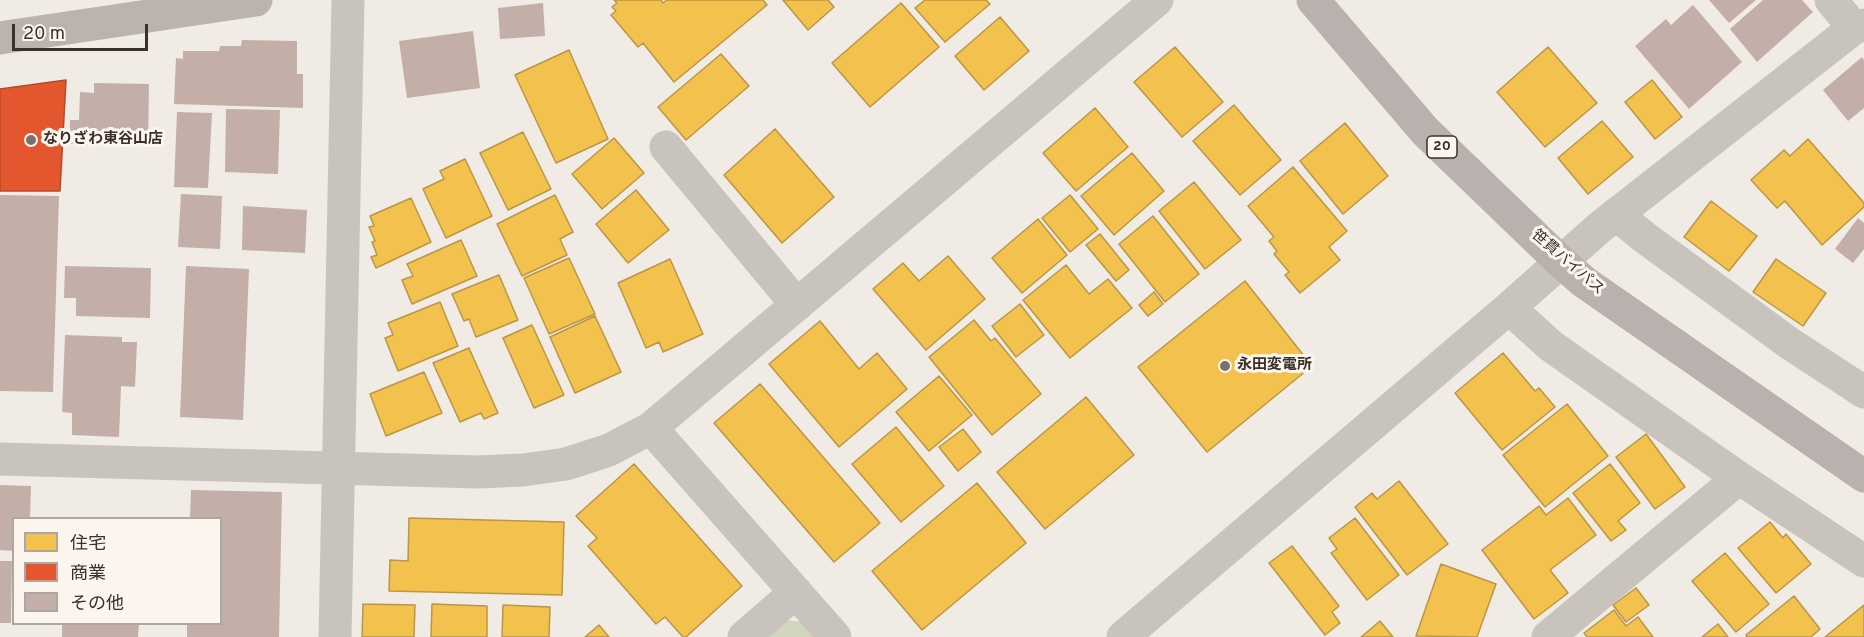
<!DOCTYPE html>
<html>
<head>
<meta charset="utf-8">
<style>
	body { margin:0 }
	#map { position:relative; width:1864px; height:637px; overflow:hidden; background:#f0ebe5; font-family:Overpass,"Noto Sans JP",sans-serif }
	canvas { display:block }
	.legend { position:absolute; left:12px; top:517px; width:210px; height:108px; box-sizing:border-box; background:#fbf5ee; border:2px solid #aea6a0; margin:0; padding:8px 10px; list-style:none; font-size:18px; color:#3b302b }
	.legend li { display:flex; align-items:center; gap:12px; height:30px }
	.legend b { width:30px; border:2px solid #aea6a0 }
	.scale { position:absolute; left:12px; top:24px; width:136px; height:27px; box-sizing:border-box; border:3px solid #3b302b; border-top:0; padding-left:8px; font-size:18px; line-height:21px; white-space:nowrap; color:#3b302b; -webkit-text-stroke:4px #fbf5ee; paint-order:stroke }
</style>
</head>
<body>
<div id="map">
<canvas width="1864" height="637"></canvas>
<ul class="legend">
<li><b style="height:16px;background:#f2c14e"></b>住宅</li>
<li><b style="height:16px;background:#e4572e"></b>商業</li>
<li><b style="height:16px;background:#c3afa7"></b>その他</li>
</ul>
<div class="scale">20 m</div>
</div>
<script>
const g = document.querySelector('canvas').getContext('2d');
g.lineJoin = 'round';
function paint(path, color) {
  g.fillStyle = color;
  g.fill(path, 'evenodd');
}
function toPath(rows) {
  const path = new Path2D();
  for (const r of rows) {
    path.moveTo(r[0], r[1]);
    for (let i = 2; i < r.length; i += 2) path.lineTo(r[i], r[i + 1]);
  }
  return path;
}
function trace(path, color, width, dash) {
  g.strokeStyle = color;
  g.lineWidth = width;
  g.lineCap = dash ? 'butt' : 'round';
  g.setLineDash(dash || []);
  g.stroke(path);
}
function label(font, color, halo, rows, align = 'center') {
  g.font = font + ' Overpass,"Noto Sans JP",sans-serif';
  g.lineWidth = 6;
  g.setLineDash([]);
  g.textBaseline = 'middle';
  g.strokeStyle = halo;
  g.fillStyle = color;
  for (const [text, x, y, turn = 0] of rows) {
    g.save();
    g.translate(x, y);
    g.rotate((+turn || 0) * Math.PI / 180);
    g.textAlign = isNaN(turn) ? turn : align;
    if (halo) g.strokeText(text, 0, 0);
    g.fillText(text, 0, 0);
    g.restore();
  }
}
const green = toPath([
	[786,620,804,622,817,637,767,637]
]);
const homes = toPath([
	[614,0,661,0,663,3,667,0,763,0,767,5,674,82,643,43,638,47,611,15,616,11,612,7,617,3,614,0],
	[783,0,828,0,834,7,808,30,783,0],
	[925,0,986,0,990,4,945,42,915,8,925,0],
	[901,3,939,47,870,107,832,63,901,3],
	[1000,17,1029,51,984,90,955,56,1000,17],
	[1175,47,1223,102,1182,137,1134,82,1175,47],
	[1548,47,1597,103,1545,147,1497,92,1548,47],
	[569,50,608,139,556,163,515,75,569,50],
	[721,54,749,86,686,140,658,107,721,54],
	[1652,80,1682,117,1655,139,1625,102,1652,80],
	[1234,105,1281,160,1240,195,1193,141,1234,105],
	[1095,108,1128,147,1076,191,1043,153,1095,108],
	[1602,121,1633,157,1588,194,1558,158,1602,121],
	[1345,123,1388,176,1343,214,1300,161,1345,123],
	[775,129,834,197,782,243,724,175,775,129],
	[523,132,551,189,508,210,480,153,523,132],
	[614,138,644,173,602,209,572,174,614,138],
	[1808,139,1864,203,1864,207,1822,245,1785,201,1777,208,1751,180,1784,150,1790,156,1808,139],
	[1132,153,1164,191,1114,235,1081,196,1132,153],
	[465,159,492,216,446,238,423,189,444,179,440,171,465,159],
	[1293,167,1347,231,1329,247,1340,260,1300,293,1285,275,1289,272,1274,254,1277,251,1269,241,1274,237,1248,206,1293,167],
	[1194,182,1241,240,1205,269,1159,211,1194,182],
	[636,190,669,230,628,263,596,224,636,190],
	[555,195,573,232,560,239,567,255,522,276,497,224,555,195],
	[1070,195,1098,229,1070,252,1042,218,1070,195],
	[411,198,431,242,376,268,371,257,377,255,372,242,375,241,369,227,374,226,370,216,411,198],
	[1711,201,1757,236,1729,271,1684,237,1711,201],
	[1153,216,1199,274,1165,302,1119,244,1153,216],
	[1038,219,1067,255,1022,293,992,258,1038,219],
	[1100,234,1129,270,1116,281,1086,245,1100,234],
	[461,240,477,276,412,304,402,280,413,276,407,264,461,240],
	[948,256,985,299,926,350,873,289,903,263,919,281,948,256],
	[569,258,595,314,549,334,524,278,569,258],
	[670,259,703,334,663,352,659,342,646,348,618,283,670,259],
	[1776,259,1826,293,1803,326,1753,292,1776,259],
	[1066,265,1089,294,1108,279,1132,308,1070,358,1023,300,1066,265],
	[499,275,518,320,476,337,469,319,464,321,452,294,499,275],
	[1245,281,1312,366,1207,452,1138,367,1245,281],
	[1154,292,1163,304,1148,316,1139,305,1154,292],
	[440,302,458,346,398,371,385,338,393,335,388,323,440,302],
	[1020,304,1044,335,1016,357,992,326,1020,304],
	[595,316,621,372,575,393,550,337,595,316],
	[974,320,991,341,995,338,1041,394,992,435,929,357,974,320],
	[820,321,859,369,877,353,907,389,839,447,769,364,820,321],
	[532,325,564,395,534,408,503,338,532,325],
	[469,348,498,413,484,419,481,413,460,422,433,363,469,348],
	[1503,353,1535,391,1539,388,1555,407,1502,450,1455,393,1503,353],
	[424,372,442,413,386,436,370,394,424,372],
	[939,376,972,415,929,451,896,412,939,376],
	[760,384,880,523,834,562,714,423,760,384],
	[1086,397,1134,455,1045,529,997,472,1086,397],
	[1567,404,1608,456,1545,507,1503,455,1567,404],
	[896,427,944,486,901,522,852,464,896,427],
	[963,429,981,452,958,471,939,447,963,429],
	[1646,434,1685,487,1655,509,1616,457,1646,434],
	[634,464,742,586,686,637,683,637,665,617,656,624,588,546,597,538,576,516,634,464],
	[1610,464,1640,503,1618,521,1626,530,1611,541,1573,493,1610,464],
	[1399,481,1448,544,1407,575,1355,507,1372,493,1377,499,1399,481],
	[977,483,1026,543,922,630,872,571,977,483],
	[1568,498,1596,535,1550,570,1568,593,1534,619,1482,550,1539,506,1546,515,1568,498],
	[409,518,564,522,562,595,389,591,390,560,408,561,409,518],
	[1355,518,1399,575,1367,600,1331,553,1337,549,1329,538,1355,518],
	[1770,522,1783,538,1786,534,1811,564,1776,593,1738,548,1770,522],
	[1292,546,1339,606,1332,612,1340,623,1325,635,1269,563,1292,546],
	[1725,553,1769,604,1736,632,1692,581,1725,553],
	[1441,564,1496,584,1477,637,1416,636,1441,564],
	[1636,588,1649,605,1626,622,1613,605,1636,588],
	[1794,596,1820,629,1811,637,1747,637,1746,635,1794,596],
	[363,604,415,605,414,637,362,637,363,604],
	[432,604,487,606,487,637,431,637,432,604],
	[503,605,550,607,549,637,502,637,503,605],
	[1864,605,1864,637,1825,637,1864,605],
	[1614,610,1626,626,1638,617,1653,637,1587,637,1584,633,1614,610],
	[1380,621,1393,637,1361,637,1380,621],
	[1718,624,1728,637,1702,637,1718,624],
	[599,625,609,637,585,637,599,625]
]);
const shops = toPath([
	[66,80,60,191,0,191,0,89,66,80]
]);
const building = toPath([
	[1709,0,1756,0,1729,23],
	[1763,0,1802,0,1813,12,1757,62,1730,29],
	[543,3,545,36,500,39,498,8],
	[1693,5,1742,62,1689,109,1635,46,1666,19,1671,25],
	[473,31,480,88,407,98,399,41],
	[242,40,297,41,297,74,303,74,303,108,174,104,176,58,183,59,183,51,219,51,220,46,241,46],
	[1862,57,1864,60,1864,108,1848,121,1823,90],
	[94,83,149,84,148,146,70,144,70,120,79,120,80,92,94,93],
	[226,109,280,110,278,174,225,172],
	[177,112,212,113,208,188,174,187],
	[181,194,222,196,220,249,178,247],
	[0,195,59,196,53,392,0,391],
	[243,206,307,210,305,253,242,250],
	[1858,218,1864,223,1864,249,1853,263,1835,249],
	[65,266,151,268,150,318,76,316,76,298,64,298],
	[186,266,249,269,243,420,180,417],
	[65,335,122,337,122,342,137,342,135,387,121,386,119,437,72,435,72,413,62,412],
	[0,485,31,486,30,518,14,518,14,551,0,550],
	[191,490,282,492,279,637,187,637,187,624,220,624,220,518,190,518],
	[0,561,12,561,11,623,0,623],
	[62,624,139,624,138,637,62,637]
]);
const street = toPath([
	[1831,0,1854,28],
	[666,147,797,305],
	[1616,214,1644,237,1789,343,1864,392],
	[1509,308,1551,346,1739,478,1864,561],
	[651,428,835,637],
	[0,459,479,472,523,470,566,464,609,450,651,428,1157,0],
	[335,637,348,0],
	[744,637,796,592],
	[1123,637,1509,308,1599,228,1854,28,1864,25],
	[1548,637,1739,478]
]);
const secondary = toPath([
	[0,38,256,0]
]);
const primary = toPath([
	[1313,0,1425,131,1560,261,1584,282,1864,476]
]);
const markers = [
	[31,140,6,"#7a716c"],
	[1225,366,6,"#7a716c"]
];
const shields = [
	[1442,147,30]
];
const shieldNames = [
	["20",1442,147]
];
const poiNames = [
	["なりざわ東谷山店",43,140],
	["永田変電所",1237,366]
];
const streetNames = [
	["笹貫バイパス",1567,263,41]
];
paint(green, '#d1d6bf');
paint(homes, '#f2c14e');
trace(homes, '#bb9644', 1.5);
paint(shops, '#e4572e');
trace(shops, '#b14b2d', 1.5);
paint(building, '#c3afa7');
trace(street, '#c9c3be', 33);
trace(secondary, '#bab3ae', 33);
trace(primary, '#b8b1ad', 33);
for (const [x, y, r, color] of markers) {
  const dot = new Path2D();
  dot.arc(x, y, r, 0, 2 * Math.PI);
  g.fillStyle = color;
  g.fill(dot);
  trace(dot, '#fbf5ee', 2);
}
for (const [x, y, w] of shields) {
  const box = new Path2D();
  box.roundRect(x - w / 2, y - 11, w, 22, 4.5);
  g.fillStyle = '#fbf5ee';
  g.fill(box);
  trace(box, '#3b302b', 1.5);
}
label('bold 14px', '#3b302b', null, shieldNames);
label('bold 15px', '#3b302b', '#fbf5ee', poiNames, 'left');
label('15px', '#3b302b', '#fbf5ee', streetNames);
</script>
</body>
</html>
